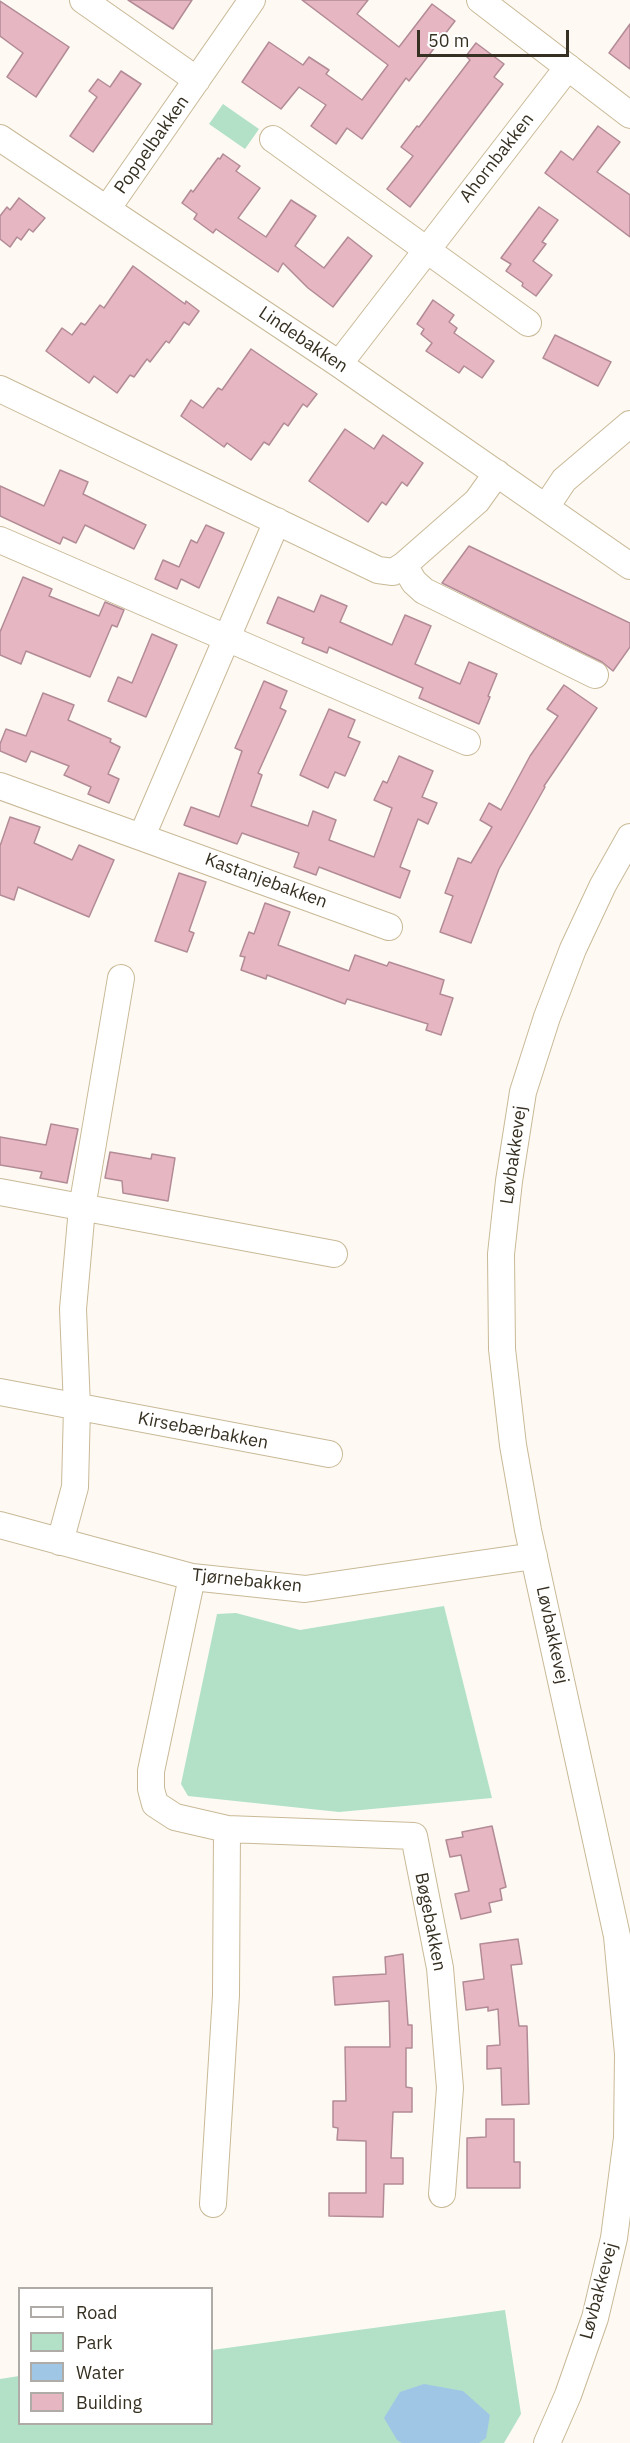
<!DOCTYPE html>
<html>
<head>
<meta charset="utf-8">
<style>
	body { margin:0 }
	#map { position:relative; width:630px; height:2443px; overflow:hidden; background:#fefaf3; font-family:"IBM Plex Sans",sans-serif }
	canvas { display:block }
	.legend { position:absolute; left:18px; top:2287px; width:195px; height:138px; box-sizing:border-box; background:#fff; border:2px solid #afaca7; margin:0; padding:8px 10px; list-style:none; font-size:18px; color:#363022 }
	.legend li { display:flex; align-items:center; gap:12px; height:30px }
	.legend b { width:30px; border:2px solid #afaca7 }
	.scale { position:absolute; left:417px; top:30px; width:152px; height:27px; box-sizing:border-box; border:3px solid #363022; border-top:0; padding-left:8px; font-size:18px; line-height:21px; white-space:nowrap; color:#363022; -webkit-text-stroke:4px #fff; paint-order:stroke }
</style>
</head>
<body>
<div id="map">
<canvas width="630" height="2443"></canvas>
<ul class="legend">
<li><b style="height:8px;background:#fff"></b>Road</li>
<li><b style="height:16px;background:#b2e1c8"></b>Park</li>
<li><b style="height:16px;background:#a0c6e5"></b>Water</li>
<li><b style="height:16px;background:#e7b6c3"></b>Building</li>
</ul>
<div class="scale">50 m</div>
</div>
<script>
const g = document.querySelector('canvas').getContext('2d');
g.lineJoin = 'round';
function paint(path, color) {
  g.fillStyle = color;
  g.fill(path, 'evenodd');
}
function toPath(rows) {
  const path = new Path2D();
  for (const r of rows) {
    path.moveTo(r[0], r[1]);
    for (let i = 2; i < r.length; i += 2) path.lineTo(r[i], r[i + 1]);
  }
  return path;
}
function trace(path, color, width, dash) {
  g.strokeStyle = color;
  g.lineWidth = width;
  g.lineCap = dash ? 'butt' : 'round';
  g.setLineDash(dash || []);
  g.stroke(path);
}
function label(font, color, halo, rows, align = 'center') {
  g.font = font + ' "IBM Plex Sans",sans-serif';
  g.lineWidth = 4.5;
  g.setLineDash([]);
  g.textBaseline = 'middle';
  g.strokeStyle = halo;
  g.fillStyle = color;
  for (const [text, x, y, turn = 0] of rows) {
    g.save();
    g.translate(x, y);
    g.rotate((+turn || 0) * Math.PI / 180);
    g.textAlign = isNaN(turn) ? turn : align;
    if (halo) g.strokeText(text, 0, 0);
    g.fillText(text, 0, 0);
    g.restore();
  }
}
const green = toPath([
	[223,104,259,129,245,149,209,124],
	[444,1606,492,1798,339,1812,188,1796,181,1784,217,1614,236,1613,300,1630],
	[505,2310,521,2414,504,2443,0,2443,0,2379,19,2376,20,2424,212,2424,212,2350]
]);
const water = toPath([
	[424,2384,463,2391,490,2415,486,2438,479,2443,402,2443,397,2440,384,2418,400,2392]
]);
const building = toPath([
	[128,0,192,0,173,29,128,0],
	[302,0,368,0,357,14,399,47,432,4,455,21,409,81,406,78,362,139,347,128,336,144,311,126,326,105,299,87,281,109,242,82,269,42,303,65,309,57,329,70,326,74,362,100,388,65,302,0],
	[0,1,69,47,36,97,7,77,23,53,0,36,0,1],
	[630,24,630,69,609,53,630,24],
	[476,43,504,64,494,77,503,84,410,207,387,189,413,156,401,147,417,126,419,127,470,60,466,56,476,43],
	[121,71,141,84,93,152,70,136,97,97,89,91,98,79,110,87,121,71],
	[598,126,620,142,597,172,630,195,630,237,545,173,561,151,573,160,598,126],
	[223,154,240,166,236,171,260,188,238,218,266,237,291,200,316,216,295,246,324,268,348,237,372,256,333,307,308,288,283,263,278,272,216,229,213,233,194,219,197,214,182,203,191,190,193,192,218,158,220,159,223,154],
	[19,198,45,218,33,232,29,229,21,240,17,237,10,247,0,239,0,216,7,207,10,210,19,198],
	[539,207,558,220,542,242,546,244,533,261,552,275,536,296,522,286,523,283,506,271,511,264,501,258,539,207],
	[133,266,185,304,186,301,199,311,189,325,184,322,169,343,166,341,150,362,147,359,134,377,130,375,117,393,94,376,89,383,46,351,62,328,72,335,81,323,85,325,100,305,104,308,133,266],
	[433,300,454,315,449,322,457,328,454,333,494,361,482,378,464,366,459,373,426,351,432,343,421,334,424,329,417,324,433,300],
	[555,335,611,362,598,386,543,358,555,335],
	[251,349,317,394,307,407,303,404,288,426,284,423,269,445,264,442,251,460,227,443,224,447,181,416,191,400,203,408,218,388,222,390,251,349],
	[345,429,374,449,383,435,423,463,407,486,402,482,386,505,382,502,368,522,309,481,345,429],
	[60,470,88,482,83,494,146,525,134,549,85,525,76,543,63,537,60,544,0,516,0,486,44,506,60,470],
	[206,525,224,533,199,588,181,579,177,589,155,579,163,560,179,567,191,540,197,543,206,525],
	[469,546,630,623,630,647,613,671,602,662,442,583,469,546],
	[23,577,52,589,49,596,99,616,105,602,124,610,117,627,112,625,90,677,26,651,21,664,0,655,0,632,23,577],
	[321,595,347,606,340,622,392,645,405,615,431,626,415,664,460,684,469,662,497,674,488,696,490,697,479,724,419,698,423,688,329,647,327,653,302,643,304,638,267,623,278,597,314,612,321,595],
	[152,634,177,645,146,717,108,701,118,677,132,683,152,634],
	[264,681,287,691,280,708,286,711,258,773,262,775,251,806,308,826,313,811,336,820,329,840,374,857,392,808,374,800,383,781,387,783,399,756,433,771,422,797,437,803,428,824,418,819,400,867,410,871,400,898,319,867,316,875,294,867,299,853,242,833,237,844,184,825,191,807,219,817,242,751,235,748,264,681],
	[564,685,597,708,544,786,545,787,499,869,471,943,440,932,453,896,445,893,458,858,471,863,492,827,480,820,489,803,501,810,530,756,558,716,547,709,564,685],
	[43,693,74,705,68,720,111,739,110,742,120,747,108,774,119,779,109,803,88,794,91,787,64,775,69,766,31,751,26,762,0,751,0,744,6,729,26,736,43,693],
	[329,709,355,720,348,737,360,742,345,776,335,772,328,788,300,775,329,709],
	[10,817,40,827,34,843,72,860,79,845,114,860,89,917,18,887,14,900,0,895,0,846,10,817],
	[179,873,206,882,189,931,194,933,187,952,155,941,179,873],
	[265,903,290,912,278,945,349,971,355,955,387,966,389,962,444,980,440,994,453,998,441,1035,426,1030,428,1024,347,999,345,1004,267,975,266,979,241,970,245,957,240,956,249,932,254,934,265,903],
	[51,1124,78,1129,67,1183,40,1178,42,1172,0,1165,0,1137,46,1145,51,1124],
	[110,1152,151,1159,152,1154,175,1158,168,1201,123,1193,122,1181,105,1178,110,1152],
	[492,1826,506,1887,500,1889,502,1900,489,1903,491,1912,461,1919,455,1894,469,1891,461,1855,450,1857,446,1840,463,1837,462,1832,492,1826],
	[518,1939,522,1964,511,1965,519,2026,527,2026,529,2104,502,2105,501,2068,487,2069,487,2046,500,2045,498,2009,488,2011,488,2007,466,2010,463,1982,484,1979,480,1944,518,1939],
	[403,1954,408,2025,412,2025,412,2048,406,2048,406,2087,412,2088,412,2112,393,2112,391,2158,403,2158,403,2184,384,2184,383,2217,329,2216,329,2193,366,2193,366,2141,337,2140,338,2128,333,2127,333,2101,346,2101,345,2047,390,2047,389,2001,335,2005,333,1977,386,1974,385,1957,403,1954],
	[486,2119,514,2119,514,2162,520,2162,520,2188,467,2188,467,2138,486,2137,486,2119]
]);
const minor = toPath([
	[83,0,197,80],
	[480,0,630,115],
	[0,138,339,364,630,566],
	[273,139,528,323],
	[107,209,252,0],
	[339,364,568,67],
	[0,389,378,570,393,572,404,565,477,501,497,473],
	[546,507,564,480,630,424],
	[0,540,467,742],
	[404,565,414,582,424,591,595,675],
	[0,786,389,927],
	[142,836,277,521],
	[0,1192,334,1254],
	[0,1392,329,1454],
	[0,1525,192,1577,305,1589,534,1556],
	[60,1542,75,1487,77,1407,73,1309,82,1208,121,978],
	[192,1577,151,1771,151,1789,155,1804,175,1817,227,1829,414,1836,440,1968,450,2088,442,2194],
	[213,2204,226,1995,227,1829],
	[547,2443,568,2395,595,2318,614,2238,627,2138,628,2054,617,1936,528,1530,513,1445,502,1349,501,1254,509,1181,523,1092,547,1017,573,949,603,885,630,837]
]);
const streetNames = [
	["Poppelbakken",152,145,-55],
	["Ahornbakken",497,158,-52],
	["Lindebakken",303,340,34],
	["Kastanjebakken",266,881,20],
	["Løvbakkevej",514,1155,-82],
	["Kirsebærbakken",203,1431,11],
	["Tjørnebakken",247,1581,6],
	["Løvbakkevej",552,1635,78],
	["Bøgebakken",430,1922,79],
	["Løvbakkevej",599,2291,-75]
];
paint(green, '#b2e1c8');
paint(water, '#a0c6e5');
paint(building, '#e7b6c3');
trace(building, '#b28b96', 1.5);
trace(minor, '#c9b997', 28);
trace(minor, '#fff', 26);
label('18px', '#363022', '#fff', streetNames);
</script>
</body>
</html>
